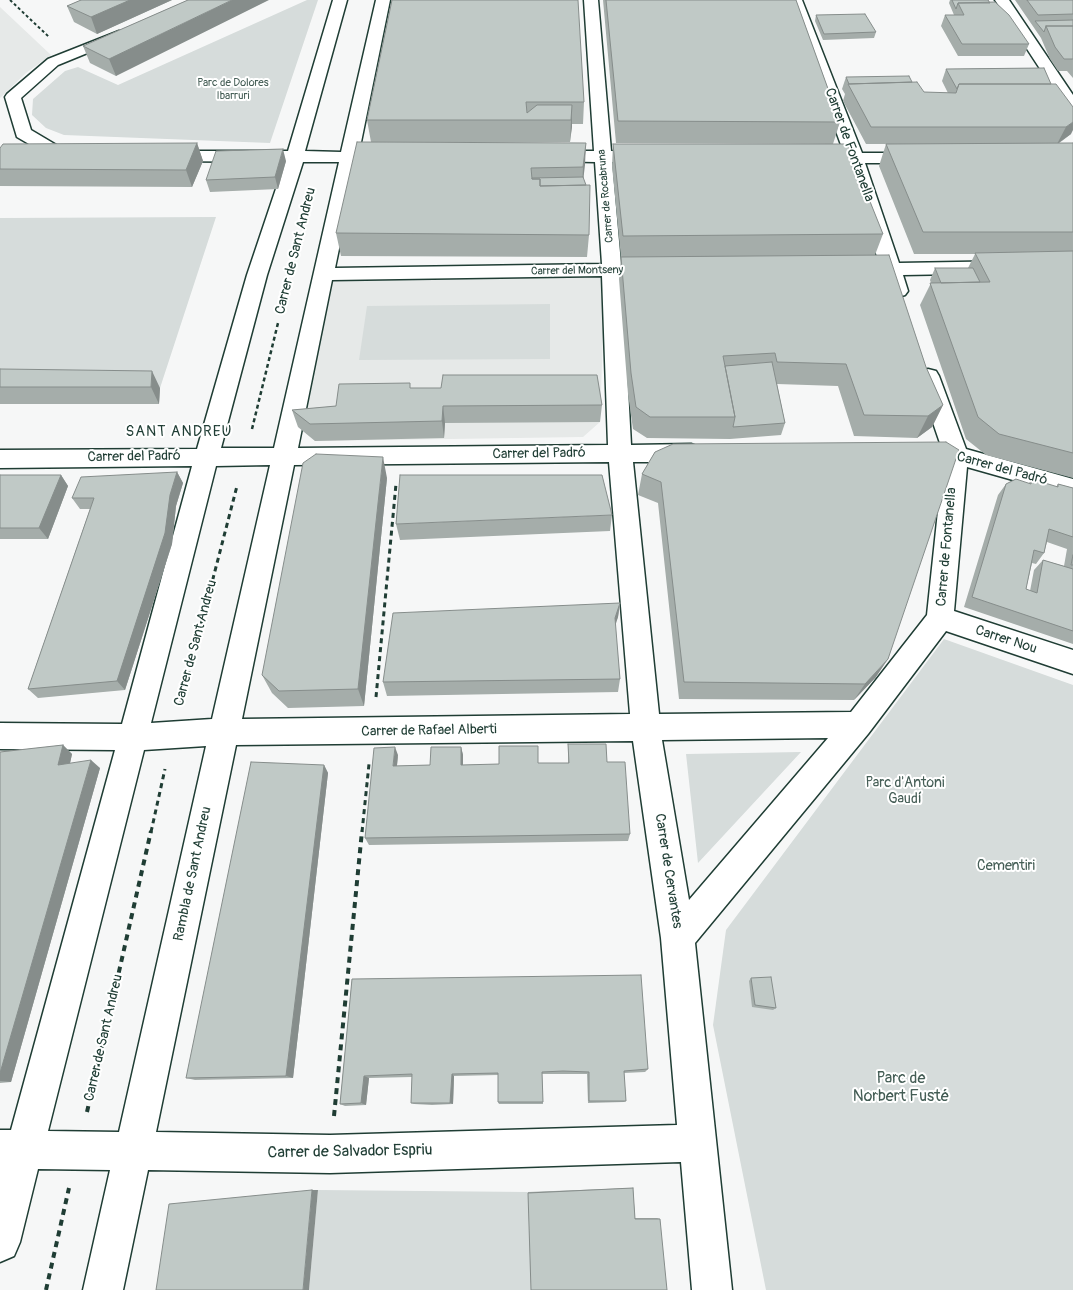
<!DOCTYPE html>
<html>
<head>
<meta charset="utf-8">
<style>
	body { margin:0 }
	canvas { display:block; background:#f6f7f7 }
</style>
</head>
<body>
<canvas width="1073" height="1290"></canvas>
<script>
const g = document.querySelector('canvas').getContext('2d');
g.lineJoin = 'round';
function paint(path, color) {
  g.fillStyle = color;
  g.fill(path, 'evenodd');
}
function toPath(rows) {
  const path = new Path2D();
  for (const r of rows) {
    path.moveTo(r[0], r[1]);
    for (let i = 2; i < r.length; i += 2) path.lineTo(r[i], r[i + 1]);
  }
  return path;
}
function trace(path, color, width, dash) {
  g.strokeStyle = color;
  g.lineWidth = width;
  g.lineCap = dash ? 'butt' : 'round';
  g.setLineDash(dash || []);
  g.stroke(path);
}
function label(font, color, halo, rows, align = 'center') {
  g.font = font + ' Pangolin,sans-serif';
  g.lineWidth = 4;
  g.setLineDash([]);
  g.textBaseline = 'middle';
  g.strokeStyle = halo;
  g.fillStyle = color;
  for (const [text, x, y, turn = 0] of rows) {
    g.save();
    g.translate(x, y);
    g.rotate((+turn || 0) * Math.PI / 180);
    g.textAlign = isNaN(turn) ? turn : align;
    if (halo) g.strokeText(text, 0, 0);
    g.fillText(text, 0, 0);
    g.restore();
  }
}
const built = toPath([
	[0,7,51,55,26,73,0,98],
	[605,275,600,422,583,437,315,441,298,427,329,279]
]);
const green = toPath([
	[307,0,318,0,270,143,64,135,46,128,32,115,33,99,65,71,78,67,118,85],
	[216,217,160,388,0,386,0,218],
	[550,304,550,359,359,360,367,306],
	[944,639,1073,685,1073,1290,766,1290,713,1025,726,930],
	[801,752,698,863,686,754],
	[318,1190,528,1192,531,1290,309,1290]
]);
const pathFar3 = toPath([
	[10,0,49,37]
]);
const pathFar2 = toPath([
	[252,429,278,323]
]);
const pathFar1 = toPath([
	[376,697,396,484],
	[181,702,237,486],
	[151,832,165,769],
	[362,832,369,764]
]);
const path = toPath([
	[87,1112,151,831],
	[334,1116,362,831],
	[46,1290,69,1188]
]);
const minor = toPath([
	[333,0,347,0,305,151,341,152,376,0,390,0,359,152,373,153,376,157,373,161,357,162,335,268,602,264,595,162,547,161,541,160,538,156,541,152,547,151,594,151,584,0,598,0,611,151,649,152,655,153,658,157,655,161,649,162,612,162,621,264,637,266,640,270,637,274,622,276,631,445,691,444,699,447,703,453,699,459,691,462,633,462,659,714,851,712,927,615,943,464,919,464,911,461,907,455,911,449,919,446,941,446,917,376,920,371,928,369,936,371,939,376,966,449,1073,479,1073,497,967,467,954,611,1073,650,1073,674,946,631,868,734,695,943,732,1290,692,1290,681,1162,330,1173,148,1170,123,1290,83,1290,110,1170,38,1169,20,1242,14,1256,0,1262,0,1130,11,1130,115,750,0,749,0,723,122,724,192,466,0,468,0,450,197,449,247,275,285,162,165,161,159,160,156,156,159,152,165,151,288,151,333,0],
	[303,162,339,162,274,448,221,448,267,275,303,162],
	[602,276,608,445,298,448,332,280,602,276],
	[609,462,630,714,242,719,294,465,609,462],
	[270,465,212,719,151,723,216,466,270,465],
	[828,738,689,900,662,740,828,738],
	[633,741,661,938,677,1125,330,1135,156,1132,236,745,633,741],
	[206,746,119,1132,48,1131,144,750,206,746],
	[788,0,802,0,862,153,919,153,925,154,928,158,925,162,919,163,865,163,899,263,1073,260,1073,272,903,275,908,291,905,295,898,297,891,295,883,275,866,273,863,269,866,265,879,263,848,163,815,163,809,162,806,158,809,154,815,153,844,153,788,0],
	[995,0,1009,0,1073,95,1073,112,1067,110,995,0],
	[119,31,124,32,126,35,124,38,58,65,21,98,31,130,63,149,83,151,86,155,83,159,53,158,17,137,5,97,7,94,48,59,119,31]
]);
const wall = toPath([
	[81,0,172,0,97,34,74,22,67,6],
	[188,0,116,76,90,63,83,46],
	[392,0,584,102,583,124,572,124,570,142,371,142,367,120],
	[603,0,796,0,840,122,833,144,616,143],
	[950,0,988,0,990,3,1029,44,1024,56,958,56,941,26,945,15,954,15,949,3],
	[1015,0,1073,0,1073,78,1067,71,1058,71,1050,59,1041,38],
	[816,15,876,32,874,38,823,40,815,21],
	[1044,68,1071,134,1058,144,1073,143,1073,478,986,455,966,439,920,305,931,283,930,280,935,268,968,268,975,254,914,254,879,166,886,144,915,144,866,144,843,101,845,94,842,89,846,77,912,82,924,92,948,93,942,81,946,69],
	[197,143,203,161,192,187,0,186,0,148],
	[586,143,583,179,589,235,587,257,341,256,336,233],
	[613,144,883,234,875,255,943,405,932,427,917,438,854,436,838,386,777,384,785,423,781,435,730,439,647,438,633,429,628,394,619,279,621,258,612,166],
	[286,161,278,189,210,192,206,180],
	[0,369,160,388,159,404,0,404],
	[410,388,441,388,602,405,600,422,445,423,444,438,315,441,298,427,292,410,336,406],
	[655,452,876,677,854,700,679,699,658,503,638,495,642,474],
	[177,472,183,483,176,506,172,544,125,690,38,698,28,689,90,509,80,509,72,498],
	[0,475,61,475,68,486,48,539,0,539],
	[387,478,364,706,288,708,272,693,262,675],
	[1032,479,1056,487,1058,484,1073,488,1073,644,964,607,998,495,1006,484,1029,483],
	[1047,542,1067,549,1064,566,1043,560,1034,570,1030,591,1026,589,1032,563,1036,564,1044,553],
	[612,515,610,531,400,540,396,524],
	[620,603,618,617,615,624,620,679,618,692,387,696,383,682],
	[568,744,607,762,630,834,628,841,369,845,365,838,398,755,397,766,430,765,461,747,463,755,463,765,568,763],
	[63,745,72,754,70,763,100,768,11,1082,0,1083,0,752],
	[324,765,328,773,293,1078,195,1080,186,1078],
	[751,978,776,1008,773,1010,752,1007,749,981],
	[352,979,648,1069,645,1072,624,1073,626,1101,624,1102,588,1103,587,1074,542,1074,543,1104,499,1104,498,1102,498,1075,454,1076,453,1104,432,1105,414,1104,411,1103,412,1077,369,1078,366,1105,345,1106,340,1104],
	[631,1188,633,1188,635,1218,657,1218,660,1219,531,1290,528,1192]
]);
const shadedWall = toPath([
	[130,0,172,0,97,34,91,17],
	[232,0,269,0,116,76,109,59],
	[572,105,572,127,570,142,571,120],
	[1073,122,1073,130,1071,134,1057,144,1066,127],
	[197,143,203,161,192,187,186,170],
	[586,143,585,165,582,190,583,167],
	[283,149,286,161,278,189,275,177],
	[152,371,160,388,159,404,151,387],
	[943,405,932,427,917,438,928,416],
	[443,406,445,423,444,438,442,421],
	[383,457,387,478,364,706,358,689],
	[177,472,183,483,176,506,172,544,125,690,117,681,170,495],
	[61,475,68,486,48,539,39,528],
	[620,603,618,617,613,633,615,618],
	[888,659,876,677,854,700,865,684],
	[63,745,72,754,68,773,58,765],
	[395,747,398,755,396,774,393,766],
	[461,747,463,755,463,773,461,765],
	[91,760,100,768,11,1082,0,1081,0,1073],
	[324,765,328,773,293,1078,286,1076],
	[452,1074,454,1076,453,1104,450,1103],
	[364,1076,369,1078,366,1105,361,1103],
	[312,1190,318,1190,309,1290,303,1290]
]);
const building = toPath([
	[81,0,130,0,91,17,67,6,81,0],
	[188,0,232,0,109,59,83,46,188,0],
	[392,0,578,0,584,102,526,102,527,113,537,105,572,105,571,120,367,120,392,0],
	[606,0,796,0,840,122,618,121,606,0],
	[952,0,988,0,990,3,958,3,956,9,952,0],
	[1027,0,1073,0,1073,14,1038,15,1027,0],
	[995,2,1009,15,1029,44,962,44,945,15,964,15,958,3,995,2],
	[865,14,876,32,824,34,816,15,865,14],
	[1073,20,1073,26,1046,26,1044,32,1035,21,1073,20],
	[1046,26,1073,26,1073,59,1064,59,1055,47,1046,26],
	[1044,68,1051,84,959,84,957,89,946,69,1044,68],
	[909,76,912,82,849,84,846,77,909,76],
	[917,82,924,92,956,93,959,84,1056,84,1073,107,1073,122,1066,127,871,127,848,84,917,82],
	[357,142,586,143,583,167,531,168,532,179,540,179,540,186,590,185,589,235,336,233,357,142],
	[197,143,186,170,0,169,0,148,3,144,197,143],
	[1073,143,1073,232,923,232,886,144,1073,143],
	[613,144,847,144,883,234,623,236,613,144],
	[283,149,275,177,206,180,216,151,283,149],
	[583,177,586,185,540,186,540,179,532,179,532,178,583,177],
	[1073,251,1073,453,999,434,978,417,930,283,990,282,975,253,1073,251],
	[889,255,926,367,943,405,928,416,864,415,846,364,777,362,775,353,723,356,735,417,650,417,636,407,631,373,621,257,889,255],
	[935,268,973,268,980,282,941,283,935,268],
	[772,362,785,423,733,427,735,417,725,366,772,362],
	[0,369,152,371,151,387,0,387,0,369],
	[443,375,597,375,602,405,443,406,442,421,310,424,292,410,336,406,339,384,410,383,410,388,441,388,443,375],
	[946,442,959,450,888,659,865,684,684,682,661,482,642,474,655,452,673,444,946,442],
	[316,454,383,457,358,689,279,691,262,675,303,463,316,454],
	[177,472,170,495,165,533,117,681,28,689,94,498,72,498,81,477,177,472],
	[0,475,61,475,39,528,0,528,0,475],
	[400,475,602,475,612,515,396,524,400,475],
	[1016,479,1031,484,1032,479,1058,487,1058,484,1073,488,1073,537,1049,529,1044,553,1034,550,1026,589,1037,593,1043,560,1073,569,1073,631,972,597,1006,484,1016,479],
	[1073,555,1073,565,1071,565,1073,555],
	[620,603,615,618,620,679,383,682,393,613,620,603],
	[568,744,606,744,607,762,625,762,630,834,365,838,374,748,395,747,393,766,430,765,431,747,461,747,461,765,499,764,499,746,538,746,538,763,569,763,568,744],
	[63,745,58,765,91,760,0,1073,0,752,63,745],
	[251,762,324,765,286,1076,186,1078,251,762],
	[641,975,648,1069,624,1071,626,1101,589,1101,589,1072,563,1071,542,1072,543,1102,498,1102,498,1073,452,1074,450,1103,411,1103,412,1074,364,1076,361,1103,340,1104,352,979,641,975],
	[771,977,776,1008,755,1005,751,978,771,977],
	[633,1188,635,1219,660,1219,667,1290,531,1290,528,1193,633,1188],
	[312,1190,303,1290,156,1290,169,1204,312,1190]
]);
const farParknames = [
	["Parc de Dolores",233,83],
	["Ibarruri",233,96]
];
const farStreetnames = [
	["Carrer de Rocabruna",606,196,-95],
	["Carrer del Montseny",577,271,-1]
];
const streetNames = [
	["Carrer de Fontanella",849,145,70],
	["Carrer de Sant Andreu",296,251,-76],
	["Carrer del Padró",539,454,-1],
	["Carrer del Padró",134,457,-1],
	["Carrer del Padró",1002,469,15],
	["Carrer de Fontanella",947,547,-85],
	["Carrer Nou",1006,640,18],
	["Carrer de Sant Andreu",196,643,-75],
	["Carrer de Rafael Alberti",429,731,-1],
	["Carrer de Cervantes",668,871,81],
	["Rambla de Sant Andreu",193,874,-78],
	["Carrer de Sant Andreu",104,1038,-77]
];
const parkNames = [
	["Parc d'Antoni",905,783],
	["Gaudí",905,799],
	["Cementiri",1006,866]
];
const neighbourhoodNames = [
	["SANT ANDREU",179,432]
];
const nearParknames = [
	["Parc de",901,1079],
	["Norbert Fusté",901,1097]
];
const nearStreetnames = [
	["Carrer de Salvador Espriu",350,1152,-1]
];
paint(built, '#e6e9e8');
paint(green, '#d6dcdb');
trace(minor, '#1f3d34', 3);
trace(pathFar3, '#1f3d34', 2, [3, 2.5]);
trace(pathFar2, '#1f3d34', 2.5, [4, 3]);
trace(pathFar1, '#1f3d34', 3, [5, 4]);
trace(path, '#1f3d34', 4, [6, 5]);
paint(minor, '#fff');
paint(wall, '#a5adaa');
paint(shadedWall, '#868d8b');
paint(building, '#c0c9c6');
trace(building, '#868d8b', 1);
label('11px', '#445d55', '#fff', farParknames);
label('11px', '#1f3d34', '#fff', farStreetnames);
label('14px', '#1f3d34', '#fff', streetNames);
label('14px', '#445d55', '#fff', parkNames);
g.letterSpacing = '1px';
label('15px', '#1f3d34', '#fff', neighbourhoodNames);
g.letterSpacing = '0px';
label('16px', '#445d55', '#fff', nearParknames);
label('16px', '#1f3d34', '#fff', nearStreetnames);
</script>
</body>
</html>
